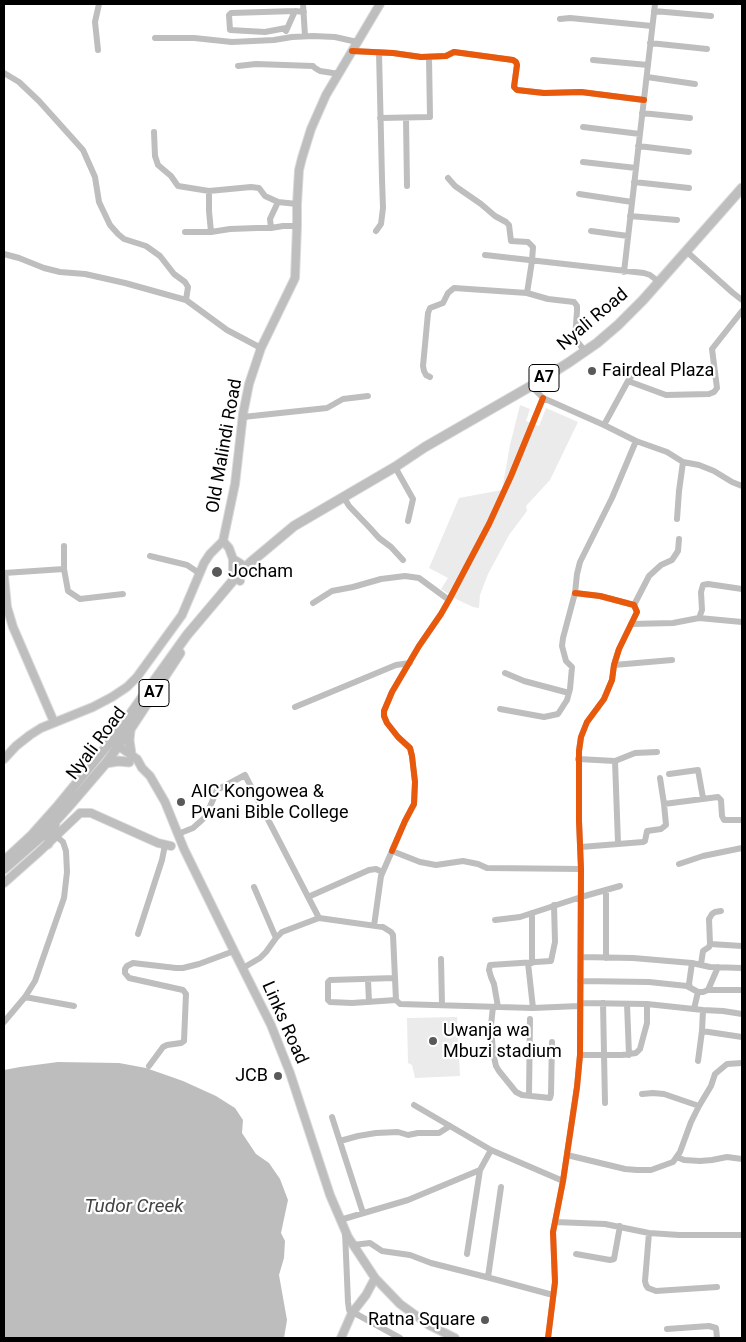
<!DOCTYPE html>
<html>
<head>
<meta charset="utf-8">
<style>
	body { margin:0 }
	#map { position:relative; width:746px; height:1342px; overflow:hidden; background:#fff; font-family:Roboto,sans-serif }
	canvas { display:block }
	.frame { position:absolute; inset:0; border:5px solid #000; pointer-events:none }
</style>
</head>
<body>
<div id="map">
<canvas width="746" height="1342"></canvas>
<div class="frame"></div>
</div>
<script>
const g = document.querySelector('canvas').getContext('2d');
g.lineJoin = 'round';
function paint(path, color) {
  g.fillStyle = color;
  g.fill(path, 'evenodd');
}
function toPath(rows) {
  const path = new Path2D();
  for (const r of rows) {
    path.moveTo(r[0], r[1]);
    for (let i = 2; i < r.length; i += 2) path.lineTo(r[i], r[i + 1]);
  }
  return path;
}
function trace(path, color, width, dash) {
  g.strokeStyle = color;
  g.lineWidth = width;
  g.lineCap = dash ? 'butt' : 'round';
  g.setLineDash(dash || []);
  g.stroke(path);
}
function label(font, color, halo, rows, align = 'center') {
  g.font = font + ' Roboto,sans-serif';
  g.lineWidth = 4.5;
  g.setLineDash([]);
  g.textBaseline = 'middle';
  g.strokeStyle = halo;
  g.fillStyle = color;
  for (const [text, x, y, turn = 0] of rows) {
    g.save();
    g.translate(x, y);
    g.rotate((+turn || 0) * Math.PI / 180);
    g.textAlign = isNaN(turn) ? turn : align;
    if (halo) g.strokeText(text, 0, 0);
    g.fillText(text, 0, 0);
    g.restore();
  }
}
const green = toPath([
	[520,405,530,409,526,421,539,426,546,408,578,422,550,480,526,506,527,511,509,535,488,574,480,595,479,608,473,607,456,599,441,589,448,578,429,568,459,498,502,490,510,445],
	[457,1017,460,1076,415,1078,412,1065,408,1063,407,1018]
]);
const water = toPath([
	[58,1062,119,1063,146,1068,183,1081,216,1096,235,1108,243,1120,242,1133,256,1154,269,1163,280,1179,288,1200,281,1233,285,1241,284,1258,279,1275,287,1320,284,1338,4,1338,4,1070,20,1067]
]);
const minor = toPath([
	[303,4,305,36],
	[654,11,711,16],
	[560,19,570,18,652,26],
	[286,28,265,32,230,30,229,15,231,13,295,11],
	[286,31,295,11,304,12],
	[155,38,194,38,232,42,274,40,292,37,313,36,335,37,357,42],
	[650,43,707,49],
	[98,50,95,22,99,4],
	[352,51,393,53,421,57,446,56,454,52,513,60,516,62,517,65,514,87,517,90,544,93,581,92,644,100],
	[593,60,648,65],
	[238,66,256,64,313,66,315,68,320,71,339,74],
	[4,73,19,82,39,101,83,150,95,177,99,202,110,225,118,234,124,239,146,246,160,256,174,274,185,282,188,287,186,300],
	[647,77,695,84],
	[642,113,690,118],
	[380,118,430,117,429,57],
	[406,118,407,186],
	[583,127,640,134],
	[154,132,155,156,158,165,171,176,178,186,209,191],
	[638,146,689,152],
	[583,162,636,168],
	[448,178,455,186,481,204,495,216,506,222,509,225,511,241,528,242,533,247,532,261,527,293],
	[634,182,689,188],
	[579,194,632,202],
	[630,216,677,220],
	[271,228,270,219,278,202],
	[376,231,381,224,383,208,382,179,379,52],
	[591,231,628,236],
	[185,232,211,232,230,229,257,228,271,228,283,226,297,226],
	[211,232,209,211,209,191,251,187,259,188,265,196,278,202,297,204],
	[686,251,733,293,742,300],
	[4,254,19,258,44,268,60,272,85,274,125,283,186,300,227,330,261,348],
	[485,255,644,273,650,275,659,282],
	[624,272,655,4],
	[430,377,426,375,424,371,423,366,428,313,430,308,443,303,448,293,454,288,527,293,548,299,574,302,577,306,577,311,575,339,585,351],
	[628,381,666,395,709,394,714,392,717,388,712,349,742,311],
	[243,417,327,408,343,399,368,396],
	[604,425,628,381,635,371],
	[636,441,667,452,683,462,699,465,714,471,732,482,742,486],
	[395,467,413,499,408,521],
	[343,496,349,506,370,528,379,538,391,547,403,560],
	[677,519,679,491,683,462],
	[64,546,64,569,68,591,80,599,123,594],
	[150,556,187,565,199,573],
	[4,573,64,569],
	[313,603,332,591,353,587,381,579,405,576,419,578,449,600],
	[634,605,649,576,661,565,672,560,678,551,679,539],
	[699,618,742,622],
	[631,624,673,623,699,618,702,610,701,592,703,585,708,584,742,589],
	[614,665,672,660],
	[505,673,524,681,569,693],
	[295,707,396,665,410,663],
	[500,709,544,717,558,714,567,700,570,689,572,667,566,661,562,646,563,638,575,593,577,574,580,562,612,498,636,441,604,425,543,398,531,386],
	[578,759,615,761,618,843],
	[615,761,635,753,657,752],
	[669,774,698,770,703,798],
	[660,778,664,804],
	[178,834,193,828,202,820,206,816,217,790,245,775,319,918],
	[581,847,643,842,645,841,647,831,661,829,666,825,664,804,718,797,721,800,722,816,724,820,742,820],
	[392,851,405,821,414,804,415,782,412,756,410,748,398,737,387,723,384,716,384,711,392,692,419,646,441,614,449,600,489,524,511,476,543,398],
	[679,864,703,856,742,848],
	[254,887,276,938],
	[606,890,606,958],
	[308,897,369,870,376,869,382,872],
	[495,920,520,917,581,897,620,886],
	[374,926,381,876,392,851,420,862,436,865,463,861,478,864,487,868,581,869],
	[138,934,162,860,165,845],
	[710,944,742,946],
	[581,957,633,958,692,963,710,967,742,968],
	[441,959,442,1005],
	[528,963,533,1008],
	[532,963,532,913],
	[701,964,703,951,709,947,710,944,709,919,712,914,715,912,721,911],
	[243,968,260,958,266,952,276,938,282,932,319,918,383,927,391,932,393,935,396,1000,400,1004,533,1008,579,1006],
	[395,978,330,980,328,982,328,1000,330,1002,352,1003,396,1000],
	[368,980,369,1002],
	[580,981,649,982,687,986,698,992,703,992,708,990,742,990],
	[690,987,689,984,692,963],
	[708,990,718,967],
	[25,997,74,1006],
	[580,1003,647,1004,703,1010,723,1011,742,1014],
	[603,1003,605,1103],
	[627,1004,629,1055],
	[493,1007,491,1025,493,1053,530,1053],
	[498,1007,494,984,491,977,489,970,490,965,551,961,555,942,554,905],
	[694,1009,698,992],
	[4,1022,25,997,35,981,64,898,67,872,66,851,63,842,56,836],
	[702,1031,742,1037],
	[493,1053,496,1066,499,1071,516,1092,522,1095,550,1098,551,1094,552,1042],
	[580,1055,622,1055,636,1053,640,1049,647,1023,647,1004],
	[698,1061,702,1031,703,1010],
	[149,1066,163,1047,167,1045,181,1043,184,1041,186,994,183,990,129,978,125,973,125,969,127,966,133,963,176,968,183,968,199,964,234,951],
	[642,1094,653,1093,664,1094,699,1106],
	[529,1095,530,1019],
	[414,1105,491,1150,563,1181],
	[332,1117,363,1213],
	[340,1141,358,1136,376,1133,398,1132,408,1135,418,1133,439,1133,450,1126],
	[567,1155,625,1169,637,1170,651,1170,673,1162,680,1152,691,1122,699,1106,711,1086,715,1074,727,1064,742,1063],
	[677,1157,684,1160,700,1161,712,1160,727,1157,742,1159],
	[340,1220,408,1200,480,1170,491,1150],
	[555,1222,605,1224,649,1233,679,1235,742,1235],
	[345,1232,348,1302,349,1310,400,1338],
	[649,1233,645,1281,646,1285,648,1288,656,1291,717,1287],
	[353,1245,370,1243,382,1251,410,1255,431,1263,490,1278,553,1295],
	[467,1254,480,1170],
	[576,1254,610,1260,614,1259,620,1226],
	[488,1277,501,1187],
	[667,1329,709,1326,716,1328,717,1338],
	[548,1338,555,1282,553,1232,555,1222,563,1181,577,1087,580,1055,581,869,579,821,579,751,581,737,587,722,604,699,612,680,614,665,619,649,637,612,634,605,600,596,575,593]
]);
const major = toPath([
	[233,559,241,564,248,572],
	[4,576,7,607,13,627,54,722],
	[240,581,236,577,233,569,233,559,229,548,223,541,235,484,243,414,249,384,261,348,295,278,297,226,297,204,299,170,302,158,311,129,326,95,380,4],
	[114,743,137,759,142,768,150,776,165,802,184,849,234,951,271,1025,290,1073,330,1195,348,1237,375,1278,400,1304,429,1325,455,1338],
	[4,759,16,746,30,735,41,728,93,707,112,697,127,687,137,677,182,615,204,563,210,554,223,541],
	[4,883,39,852,80,813,91,813,158,843,171,846],
	[341,1338,352,1313,366,1295,375,1278]
]);
const highway = toPath([
	[130,731,129,740,131,754],
	[106,763,118,761,129,762],
	[48,844,55,825],
	[4,861,32,835,57,807,111,741,187,635,236,577,251,562,294,526,395,467,425,447,531,386,568,363,597,343,618,325,643,300,742,188],
	[4,869,43,835,70,805,106,763,131,728,180,653]
]);
const cycleway = toPath([
	[352,51,393,53,421,57,446,56,454,52,513,60,516,62,517,65,514,87,517,90,544,93,581,92,644,100],
	[392,851,405,821,414,804,415,782,412,756,410,748,398,737,387,723,384,716,384,711,392,692,419,646,441,614,449,600,489,524,511,476,543,398],
	[548,1338,555,1282,553,1232,555,1222,563,1181,577,1087,580,1055,581,869,579,821,579,751,581,737,587,722,604,699,612,680,614,665,619,649,637,612,634,605,600,596,575,593]
]);
const markers = [
	[592,371,5,"#595959"],
	[217,572,6,"#595959"],
	[181,802,5,"#595959"],
	[433,1041,5,"#595959"],
	[278,1076,5,"#595959"],
	[485,1320,5,"#595959"]
];
const shields = [
	[544,378,30],
	[154,693,30]
];
const shieldNames = [
	["A7",544,378],
	["A7",154,693]
];
const streetNames = [
	["Nyali Road",593,320,-40],
	["Old Malindi Road",225,446,-80],
	["Nyali Road",97,744,-53],
	["Links Road",284,1023,66]
];
const poiNames = [
	["Fairdeal Plaza",602,371],
	["Jocham",228,572],
	["AIC Kongowea &",191,792],
	["Pwani Bible College",191,813],
	["Uwanja wa",443,1031],
	["Mbuzi stadium",443,1052],
	["JCB",268,1076,"right"],
	["Ratna Square",475,1320,"right"]
];
const waterNames = [
	["Tudor Creek",134,1207]
];
paint(green, '#ebebeb');
paint(water, '#bdbdbd');
trace(major, '#dbdbdb', 10);
trace(highway, '#dbdbdb', 11);
trace(minor, '#bebebe', 6);
trace(major, '#bebebe', 8);
trace(highway, '#bebebe', 9);
trace(cycleway, '#e8590c', 6);
for (const [x, y, r, color] of markers) {
  const dot = new Path2D();
  dot.arc(x, y, r, 0, 2 * Math.PI);
  g.fillStyle = color;
  g.fill(dot);
  trace(dot, '#fff', 2);
}
for (const [x, y, w] of shields) {
  const box = new Path2D();
  box.roundRect(x - w / 2, y - 13.5, w, 27, 4);
  g.fillStyle = '#fff';
  g.fill(box);
  trace(box, '#000', 1);
}
label('bold 16px', '#000', null, shieldNames);
label('18px', '#000', '#fff', streetNames);
label('18px', '#000', '#fff', poiNames, 'left');
label('italic 19px', '#424242', '#fff', waterNames);
</script>
</body>
</html>
